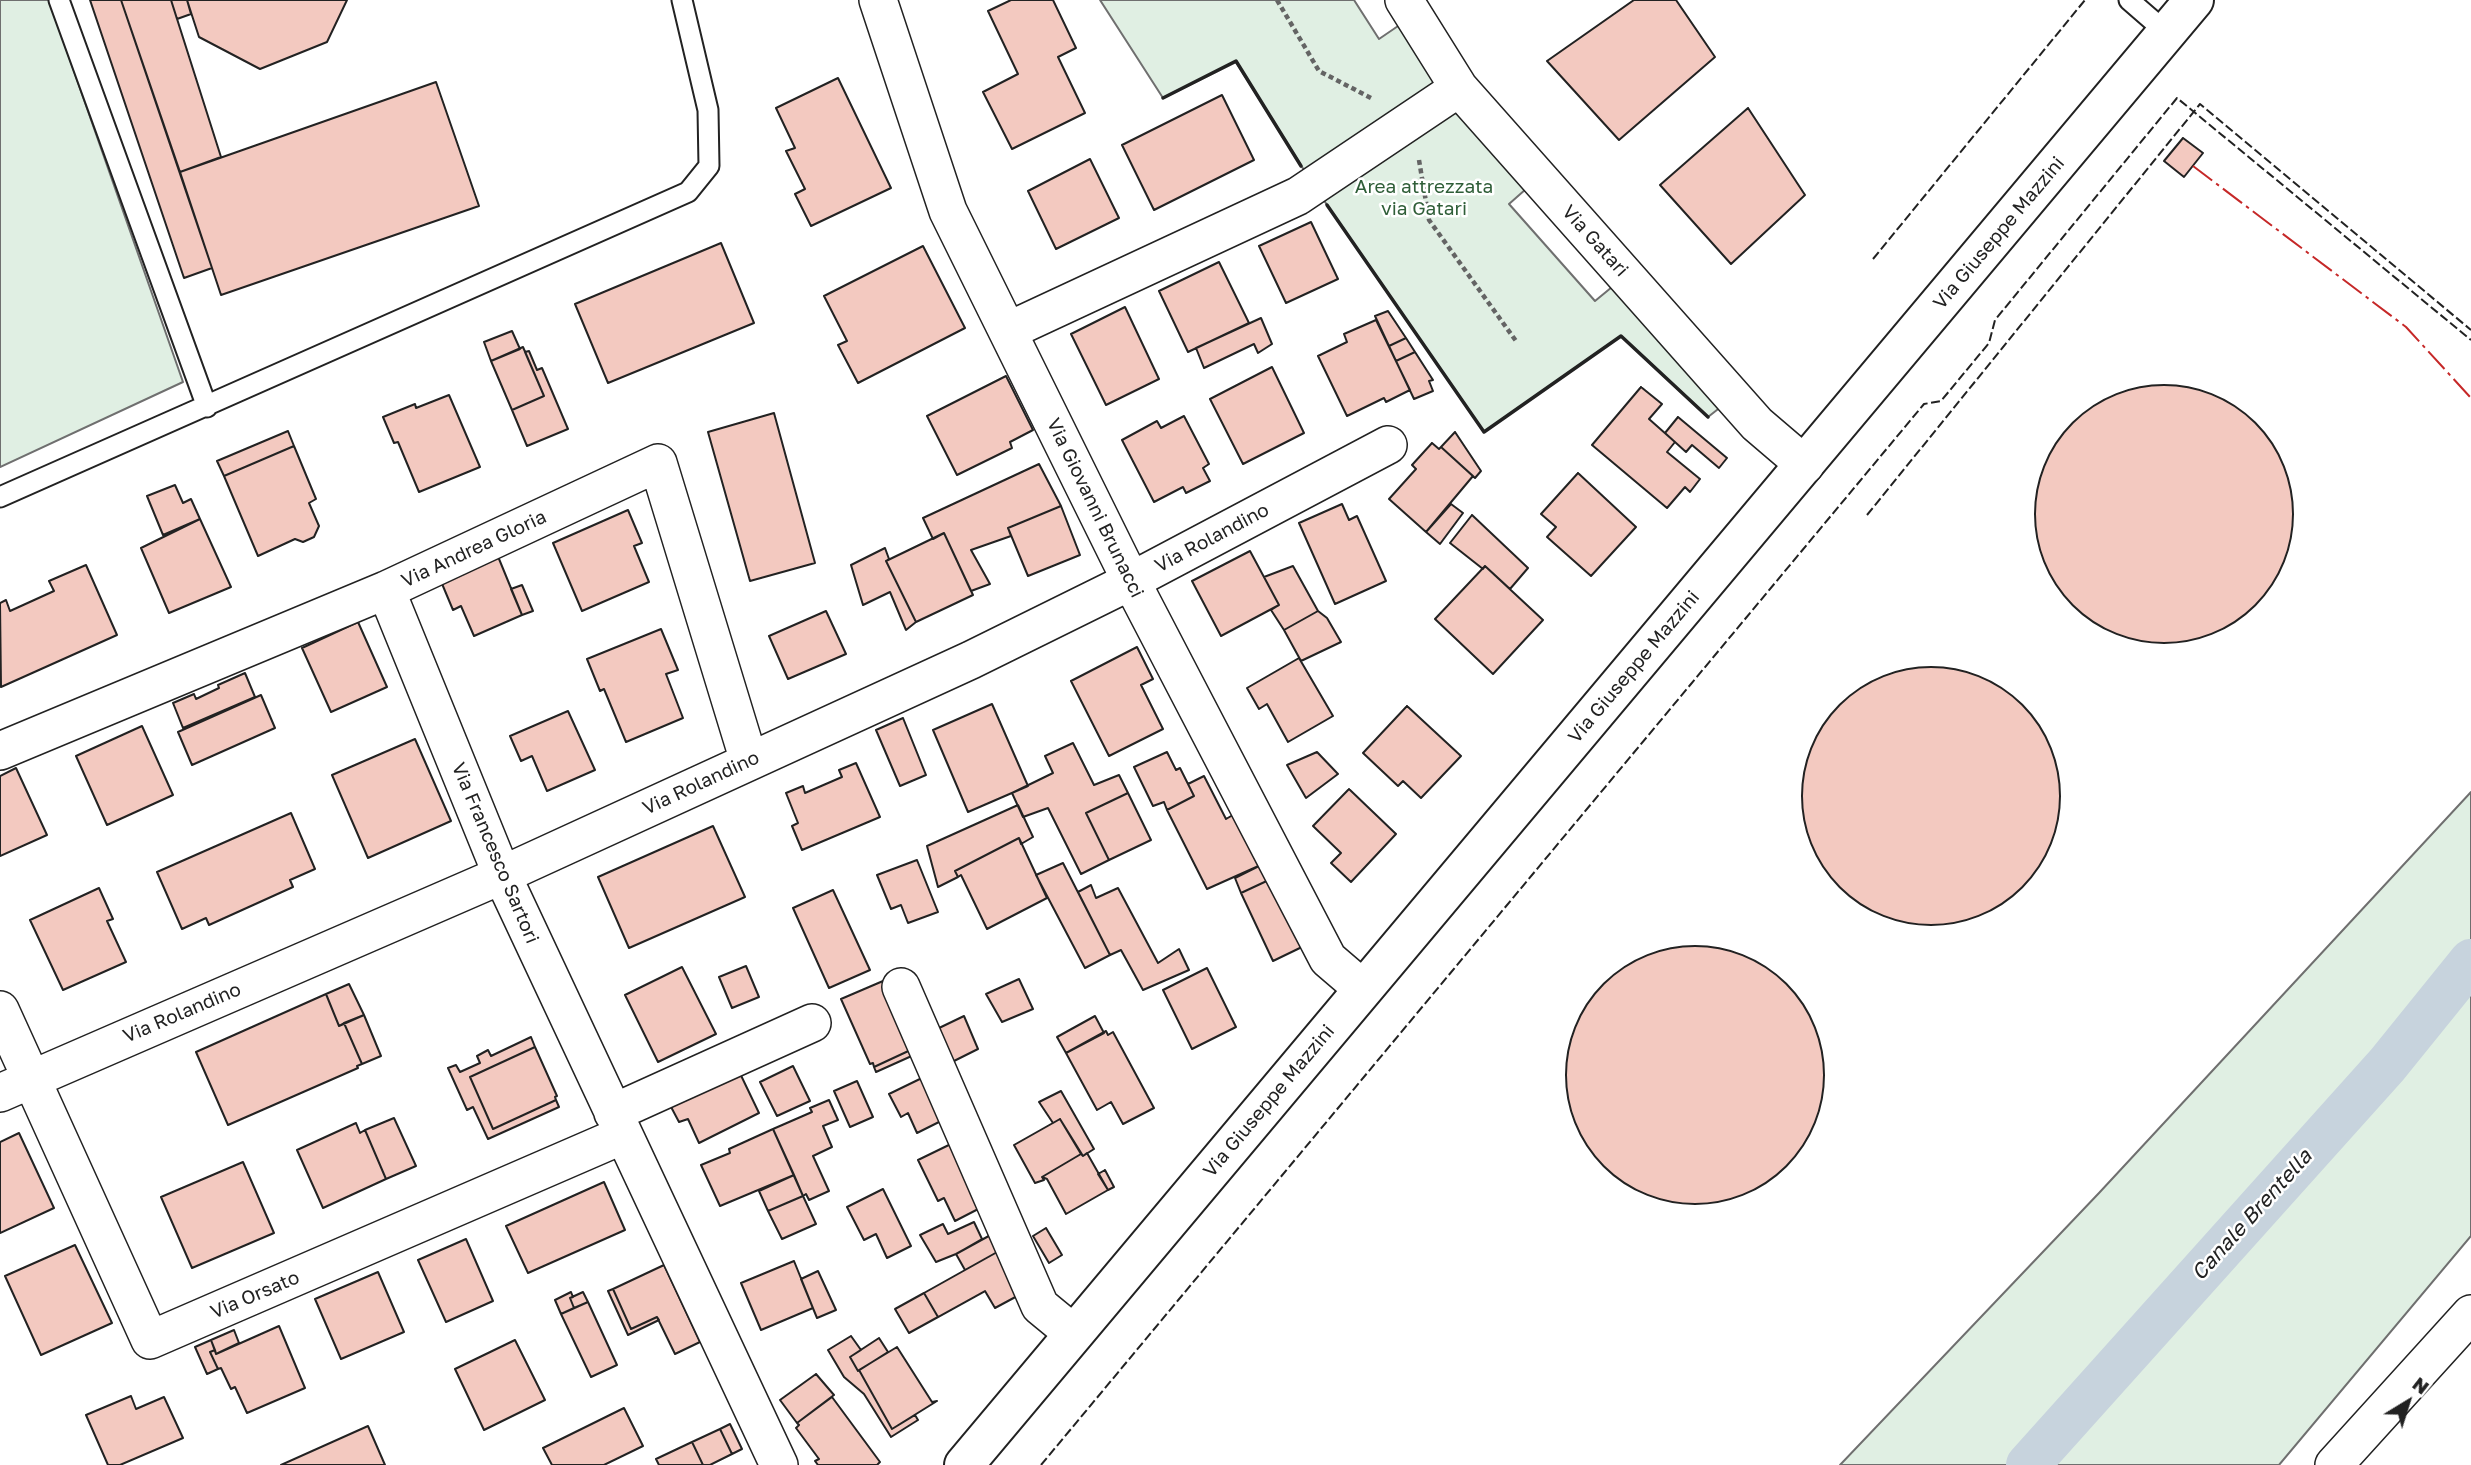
<!DOCTYPE html>
<html>
<head>
<meta charset="utf-8">
<style>
	body { margin:0 }
	#map { position:relative; width:2471px; height:1465px; overflow:hidden; background:#fff; font-family:"Golos Text",sans-serif }
	canvas { display:block }
	.north { position:absolute; left:2373px; top:1367px; width:70px; height:70px; -webkit-text-stroke:5px #fff; paint-order:stroke; rotate:38deg; font-size:19px; font-weight:700; line-height:28px; text-align:center; color:#222 }
	.north::after { content:''; display:block; margin:auto; width:24px; height:32px; background:#222; clip-path:polygon(50% 0,100% 100%,50% 72%,0 100%) }
</style>
</head>
<body>
<div id="map">
<canvas width="2471" height="1465"></canvas>
<div class="north">N</div>
</div>
<script>
const g = document.querySelector('canvas').getContext('2d');
g.lineJoin = 'round';
function paint(path, color) {
  g.fillStyle = color;
  g.fill(path, 'evenodd');
}
function toPath(rows) {
  const path = new Path2D();
  for (const r of rows) {
    if (r.length === 3) {
      path.moveTo(r[0] + r[2], r[1]);
      path.arc(r[0], r[1], r[2], 0, 2 * Math.PI);
      continue;
    }
    path.moveTo(r[0], r[1]);
    for (let i = 2; i < r.length; i += 2) path.lineTo(r[i], r[i + 1]);
  }
  return path;
}
function trace(path, color, width, dash) {
  g.strokeStyle = color;
  g.lineWidth = width;
  g.lineCap = dash ? 'butt' : 'round';
  g.setLineDash(dash || []);
  g.stroke(path);
}
function label(font, color, halo, rows, align = 'center') {
  g.font = font + ' "Golos Text",sans-serif';
  g.lineWidth = 5;
  g.setLineDash([]);
  g.textBaseline = 'middle';
  g.strokeStyle = halo;
  g.fillStyle = color;
  for (const [text, x, y, turn = 0] of rows) {
    g.save();
    g.translate(x, y);
    g.rotate((+turn || 0) * Math.PI / 180);
    g.textAlign = isNaN(turn) ? turn : align;
    if (halo) g.strokeText(text, 0, 0);
    g.fillText(text, 0, 0);
    g.restore();
  }
}
const green = toPath([
	[0,0,49,0,183,382,0,467,0,0],
	[1100,0,1354,0,1379,39,1401,24,1526,189,1509,204,1595,301,1612,287,1722,406,1708,417,1621,336,1484,432,1314,186,1236,62,1163,98,1100,0],
	[2471,792,2471,1236,2279,1465,1840,1465,2099,1193,2471,792]
]);
const canal = toPath([
	[2028,1465,2387,1065,2471,961]
]);
const building = toPath([
	[90,0,121,0,212,268,184,278,90,0],
	[121,0,171,0,221,157,180,172,121,0],
	[171,0,187,0,191,14,177,19,171,0],
	[187,0,347,0,327,42,260,69,199,37,187,0],
	[1011,0,1053,0,1076,48,1058,57,1085,113,1012,149,983,92,1018,74,988,11,1011,0],
	[1634,0,1676,0,1715,57,1619,140,1547,61,1634,0],
	[838,78,891,188,811,226,795,194,805,189,786,151,795,148,776,108,838,78],
	[436,82,479,206,221,295,180,172,436,82],
	[1222,95,1254,160,1154,210,1122,145,1222,95],
	[1748,108,1805,195,1731,264,1660,185,1748,108],
	[2183,138,2203,153,2184,177,2164,161,2183,138],
	[1090,159,1119,218,1056,249,1028,191,1090,159],
	[1311,222,1338,279,1286,303,1259,246,1311,222],
	[721,243,754,323,608,383,575,304,721,243],
	[923,246,965,328,858,383,838,345,847,341,824,296,923,246],
	[1219,262,1249,323,1188,352,1159,291,1219,262],
	[1125,307,1159,379,1106,405,1071,334,1125,307],
	[1388,311,1406,338,1389,346,1375,316,1388,311],
	[1261,318,1272,344,1258,353,1254,344,1204,368,1196,348,1261,318],
	[1376,320,1410,390,1386,402,1384,398,1347,416,1318,356,1347,342,1344,334,1376,320],
	[512,331,520,349,491,361,484,342,512,331],
	[1406,338,1415,352,1396,361,1389,346,1406,338],
	[523,347,544,396,512,410,491,361,523,347],
	[529,351,537,370,542,368,568,429,527,446,512,410,544,396,525,352,529,351],
	[1415,352,1433,380,1429,381,1433,391,1414,399,1396,361,1415,352],
	[1272,367,1304,433,1243,464,1210,399,1272,367],
	[1006,376,1033,430,1010,442,1012,448,957,475,927,416,1006,376],
	[2164,514,129],
	[1641,387,1662,404,1649,419,1675,442,1667,452,1700,479,1690,492,1685,487,1667,508,1592,445,1641,387],
	[449,395,480,467,419,492,398,442,394,443,383,417,415,404,416,408,449,395],
	[774,413,815,563,750,581,708,432,774,413],
	[1184,416,1209,464,1203,468,1210,481,1186,493,1183,487,1154,502,1122,440,1157,421,1161,428,1184,416],
	[1678,417,1727,458,1719,468,1692,445,1686,452,1665,433,1678,417],
	[288,431,294,446,224,476,217,461,288,431],
	[1455,432,1481,471,1475,478,1441,447,1455,432],
	[1432,443,1439,449,1441,447,1473,476,1426,532,1389,499,1416,469,1412,465,1432,443],
	[294,446,316,499,309,503,319,526,314,537,303,542,295,539,258,556,224,476,294,446],
	[1039,464,1061,506,1008,528,1011,536,971,550,990,584,971,591,944,533,933,539,923,518,1039,464],
	[1578,473,1636,527,1591,576,1547,537,1556,527,1541,514,1578,473],
	[175,485,183,503,191,499,200,519,163,535,147,496,175,485],
	[1342,504,1349,520,1357,516,1386,581,1335,604,1299,523,1342,504],
	[1451,504,1463,513,1440,544,1426,532,1451,504],
	[1061,506,1080,555,1028,576,1008,528,1061,506],
	[628,510,642,543,634,546,649,582,582,611,553,543,628,510],
	[1472,515,1528,568,1510,589,1485,566,1483,569,1450,543,1472,515],
	[200,519,231,587,169,613,141,548,200,519],
	[944,533,973,595,916,622,886,561,944,533],
	[885,548,889,559,886,561,916,622,906,630,890,592,863,605,851,565,885,548],
	[1250,551,1279,605,1221,636,1192,581,1250,551],
	[497,554,522,615,474,636,461,606,453,610,440,579,497,554],
	[86,565,117,635,1,687,0,603,6,600,10,611,54,591,49,581,86,565],
	[1293,566,1318,611,1284,630,1271,610,1279,605,1264,577,1293,566],
	[1485,566,1543,620,1493,674,1435,619,1485,566],
	[522,585,533,611,522,615,511,589,522,585],
	[826,611,846,654,788,679,769,636,826,611],
	[1318,611,1327,618,1341,642,1301,661,1284,630,1318,611],
	[358,622,387,687,331,712,302,648,358,622],
	[661,629,678,670,666,674,683,718,626,742,604,689,600,691,587,659,661,629],
	[1137,647,1153,679,1141,685,1163,729,1109,756,1071,681,1137,647],
	[1299,658,1333,716,1288,742,1267,704,1259,709,1247,688,1299,658],
	[1931,796,129],
	[245,673,255,697,183,728,173,703,194,694,196,699,219,688,218,685,245,673],
	[261,695,275,728,192,765,178,732,261,695],
	[992,704,1028,786,968,812,933,730,992,704],
	[1407,706,1461,756,1421,798,1403,781,1398,786,1363,753,1407,706],
	[568,711,595,770,547,791,532,756,521,761,510,736,568,711],
	[903,718,926,775,900,786,876,730,903,718],
	[142,726,173,795,107,825,76,756,142,726],
	[415,739,451,821,368,858,332,775,415,739],
	[1073,743,1094,785,1119,775,1128,793,1086,813,1109,860,1081,874,1048,808,1023,817,1012,793,1053,773,1045,756,1073,743],
	[1167,752,1176,770,1180,768,1194,796,1167,810,1164,802,1153,806,1134,767,1167,752],
	[1317,752,1338,774,1306,798,1287,765,1317,752],
	[856,763,880,817,802,850,792,826,798,823,786,793,803,786,805,793,842,777,839,770,856,763],
	[16,768,47,835,0,856,0,776,16,768],
	[1204,776,1226,819,1238,812,1263,864,1207,889,1167,810,1194,796,1188,784,1204,776],
	[1349,789,1396,834,1351,882,1331,863,1341,853,1313,826,1349,789],
	[1128,793,1151,840,1109,860,1086,813,1128,793],
	[1018,805,1033,837,1021,844,1019,838,955,871,958,877,938,887,927,846,1018,805],
	[291,813,315,869,290,880,293,887,209,925,206,918,182,929,157,872,291,813],
	[713,826,745,897,629,948,598,877,713,826],
	[1019,838,1047,898,987,929,961,875,958,877,955,871,1019,838],
	[917,860,938,912,908,923,901,905,891,909,877,875,917,860],
	[1063,863,1110,955,1085,968,1036,875,1063,863],
	[1263,864,1271,879,1241,893,1235,878,1263,864],
	[1271,879,1304,946,1273,961,1241,893,1271,879],
	[1091,885,1096,898,1118,888,1158,963,1179,949,1189,970,1143,990,1121,950,1110,955,1078,892,1091,885],
	[99,888,113,919,107,921,126,962,63,990,30,920,99,888],
	[833,890,870,970,829,988,793,908,833,890],
	[1695,1075,129],
	[746,966,759,997,732,1008,719,977,746,966],
	[682,967,716,1034,658,1062,625,995,682,967],
	[1207,968,1236,1027,1192,1049,1163,990,1207,968],
	[1019,979,1033,1009,1002,1022,986,994,1019,979],
	[883,981,912,1043,917,1047,874,1067,873,1063,870,1064,841,999,883,981],
	[349,984,364,1015,339,1026,326,994,349,984],
	[326,994,339,1026,344,1023,362,1064,357,1066,358,1068,228,1125,196,1052,326,994],
	[364,1015,381,1056,362,1064,344,1023,364,1015],
	[964,1016,978,1049,952,1062,937,1029,964,1016],
	[1095,1016,1104,1033,1066,1053,1057,1037,1095,1016],
	[1106,1031,1108,1035,1113,1032,1154,1108,1123,1124,1111,1102,1097,1110,1066,1053,1106,1031],
	[531,1037,535,1047,470,1077,493,1129,556,1100,559,1107,488,1139,473,1107,467,1110,448,1068,456,1065,460,1072,480,1063,477,1056,488,1050,491,1056,531,1037],
	[535,1047,557,1096,555,1097,556,1100,493,1129,470,1077,535,1047],
	[917,1047,925,1050,876,1072,874,1067,917,1047],
	[736,1065,759,1113,699,1143,688,1119,679,1122,670,1105,736,1065],
	[793,1066,810,1101,777,1116,760,1082,793,1066],
	[926,1076,947,1118,917,1133,908,1113,901,1117,889,1094,926,1076],
	[857,1081,873,1117,850,1127,834,1091,857,1081],
	[1061,1091,1094,1149,1083,1156,1060,1119,1053,1123,1039,1102,1061,1091],
	[829,1100,838,1120,823,1126,832,1147,813,1156,829,1191,809,1200,806,1194,803,1196,773,1129,812,1112,810,1108,829,1100],
	[394,1118,416,1166,386,1179,365,1130,394,1118],
	[1060,1119,1081,1154,1042,1177,1044,1180,1035,1183,1014,1145,1060,1119],
	[356,1123,360,1133,365,1130,386,1179,323,1208,297,1150,356,1123],
	[773,1129,794,1175,720,1206,701,1165,730,1153,729,1149,773,1129],
	[19,1133,54,1208,0,1233,0,1142,19,1133],
	[955,1142,986,1205,955,1221,944,1198,938,1201,918,1160,955,1142],
	[1087,1153,1108,1190,1066,1214,1047,1179,1042,1177,1081,1154,1083,1156,1087,1153],
	[243,1162,274,1233,192,1268,161,1197,243,1162],
	[1105,1170,1114,1187,1108,1190,1098,1174,1105,1170],
	[794,1175,803,1196,768,1211,759,1191,794,1175],
	[604,1182,625,1230,528,1273,506,1226,604,1182],
	[883,1189,911,1246,887,1258,876,1234,864,1240,847,1207,883,1189],
	[803,1196,816,1224,782,1239,768,1211,803,1196],
	[974,1222,982,1239,956,1254,936,1262,920,1235,943,1224,948,1234,974,1222],
	[1046,1228,1062,1255,1049,1263,1033,1236,1046,1228],
	[996,1232,999,1251,965,1270,956,1254,996,1232],
	[466,1239,493,1301,446,1322,418,1260,466,1239],
	[75,1245,112,1323,41,1355,5,1276,75,1245],
	[999,1251,1021,1294,995,1308,985,1291,938,1317,924,1293,999,1251],
	[794,1261,813,1308,761,1330,741,1283,794,1261],
	[664,1265,700,1342,675,1354,657,1317,631,1329,613,1289,664,1265],
	[818,1271,836,1310,817,1318,801,1279,818,1271],
	[378,1272,404,1332,341,1359,315,1299,378,1272],
	[613,1289,631,1329,657,1317,659,1320,628,1335,608,1291,613,1289],
	[571,1292,573,1297,570,1298,574,1308,561,1314,555,1300,571,1292],
	[583,1292,588,1302,574,1308,570,1298,583,1292],
	[924,1293,938,1317,909,1333,895,1309,924,1293],
	[588,1302,617,1365,591,1377,561,1314,588,1302],
	[279,1326,305,1388,247,1413,235,1387,231,1389,221,1368,218,1369,210,1352,215,1350,216,1354,279,1326],
	[234,1330,239,1343,216,1354,211,1340,234,1330],
	[851,1336,861,1350,850,1357,858,1371,859,1370,892,1429,915,1415,918,1420,891,1437,864,1394,844,1377,828,1350,851,1336],
	[879,1338,888,1352,858,1371,850,1357,879,1338],
	[211,1340,215,1350,210,1352,218,1369,207,1374,195,1347,211,1340],
	[515,1340,545,1400,484,1430,455,1369,515,1340],
	[897,1347,932,1402,937,1401,892,1429,859,1370,897,1347],
	[816,1374,834,1395,797,1423,780,1400,816,1374],
	[131,1396,136,1409,164,1397,183,1438,120,1465,108,1465,86,1415,131,1396],
	[832,1397,880,1462,877,1465,818,1465,815,1461,819,1459,796,1428,799,1425,797,1423,832,1397],
	[624,1408,643,1446,604,1465,552,1465,543,1448,624,1408],
	[730,1424,742,1449,732,1454,720,1429,730,1424],
	[368,1426,385,1465,281,1465,368,1426],
	[720,1429,732,1454,710,1465,703,1465,692,1442,720,1429],
	[692,1442,703,1465,659,1465,656,1459,692,1442]
]);
const path = toPath([
	[1277,0,1319,71,1373,99],
	[1419,160,1429,220,1516,341]
]);
const lane = toPath([
	[59,0,207,407],
	[2129,0,2167,33],
	[0,497,688,192,709,166,708,110,682,0]
]);
const street = toPath([
	[878,0,948,211,1131,581,1328,959,1363,989],
	[1404,0,1459,88,1757,424,1805,465],
	[1008,331,1298,196,1459,88],
	[386,590,502,875,779,1465],
	[0,751,386,590,658,463,749,761],
	[901,987,1040,1306,1074,1334],
	[0,1010,150,1340,623,1135],
	[0,1093,502,875,971,660,1131,581,1388,445],
	[613,1113,812,1023],
	[2334,1465,2471,1314]
]);
const secondary = toPath([
	[964,1465,2194,0]
]);
const fence = toPath([
	[1873,259,2085,0],
	[1867,515,2200,104,2471,330],
	[1041,1465,1924,404,1941,401,1989,343,1995,320,2177,98,2471,340]
]);
const wall = toPath([
	[1163,98,1236,61,1301,166],
	[1327,205,1484,432,1621,336,1708,417]
]);
const power = toPath([
	[2193,166,2406,327,2471,398]
]);
const parkNames = [
	["Area attrezzata",1424,187],
	["via Gatari",1424,209]
];
const streetNames = [
	["Via Giuseppe Mazzini",1999,233,-50],
	["Via Gatari",1595,241,48],
	["Via Giovanni Brunacci",1095,508,64],
	["Via Rolandino",1212,538,-28],
	["Via Andrea Gloria",474,549,-25],
	["Via Giuseppe Mazzini",1634,667,-50],
	["Via Rolandino",701,783,-25],
	["Via Francesco Sartori",495,853,67],
	["Via Rolandino",182,1013,-23],
	["Via Giuseppe Mazzini",1269,1101,-50],
	["Via Orsato",255,1295,-23]
];
const waterNames = [
	["Canale Brentella",2252,1215,-48]
];
paint(green, '#e0efe3');
trace(green, '#6f6f6f', 2);
trace(canal, '#c7d3dd', 44);
paint(building, '#f3c9c0');
trace(building, '#222', 2);
trace(lane, '#222', 23);
trace(street, '#222', 40);
trace(secondary, '#222', 42);
trace(path, '#646464', 4.5, [5, 3.5]);
trace(lane, '#fff', 19);
trace(street, '#fff', 37);
trace(secondary, '#fff', 38);
trace(fence, '#222', 2, [9, 3.5]);
trace(wall, '#222', 3.5);
trace(power, '#c62828', 2, [24, 5, 3.5, 5]);
label('19px', '#2f5e38', '#fff', parkNames);
label('19px', '#222', '#fff', streetNames);
label('italic 21px', '#222', '#fff', waterNames);
</script>
</body>
</html>
